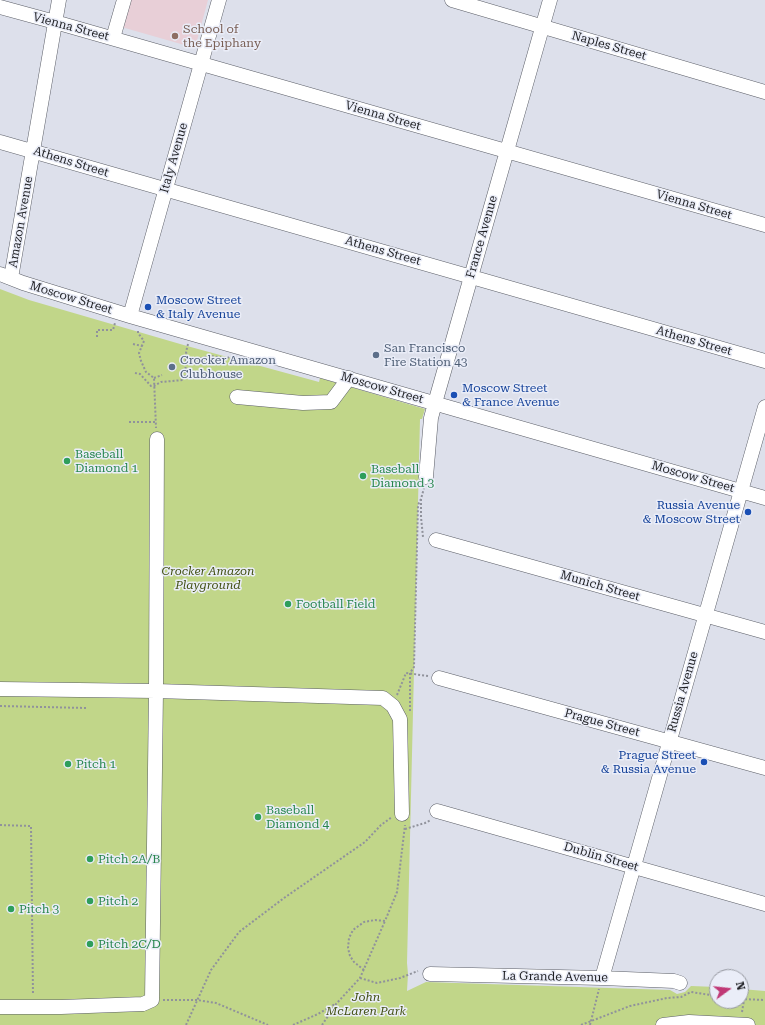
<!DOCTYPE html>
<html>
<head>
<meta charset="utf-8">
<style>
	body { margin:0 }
	#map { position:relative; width:765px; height:1025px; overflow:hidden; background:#dde0eb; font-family:"Roboto Serif",serif }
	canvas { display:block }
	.north { position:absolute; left:709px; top:969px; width:40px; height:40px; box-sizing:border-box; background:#eaedf8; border:1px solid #989ba3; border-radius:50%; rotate:75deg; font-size:11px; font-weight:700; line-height:16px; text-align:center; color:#1e1f23 }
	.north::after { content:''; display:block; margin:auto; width:14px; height:18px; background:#c03876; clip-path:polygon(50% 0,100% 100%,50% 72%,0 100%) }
</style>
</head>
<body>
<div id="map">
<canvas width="765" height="1025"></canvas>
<div class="north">N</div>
</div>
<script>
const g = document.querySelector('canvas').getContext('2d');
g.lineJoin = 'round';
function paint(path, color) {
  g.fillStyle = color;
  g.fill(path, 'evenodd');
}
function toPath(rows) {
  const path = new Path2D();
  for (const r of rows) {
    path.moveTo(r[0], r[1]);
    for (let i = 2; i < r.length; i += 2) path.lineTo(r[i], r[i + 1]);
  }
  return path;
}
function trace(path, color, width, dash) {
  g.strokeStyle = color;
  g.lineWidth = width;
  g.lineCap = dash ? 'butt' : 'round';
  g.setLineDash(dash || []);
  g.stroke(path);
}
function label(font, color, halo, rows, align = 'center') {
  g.font = font + ' "Roboto Serif",serif';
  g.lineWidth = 3;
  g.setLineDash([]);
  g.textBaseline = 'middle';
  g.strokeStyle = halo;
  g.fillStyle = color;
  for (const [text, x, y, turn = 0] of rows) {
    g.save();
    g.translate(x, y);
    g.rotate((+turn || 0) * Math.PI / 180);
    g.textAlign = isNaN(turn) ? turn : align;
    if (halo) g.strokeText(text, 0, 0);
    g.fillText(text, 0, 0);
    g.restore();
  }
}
const education = toPath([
	[118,0,208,0,195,48,111,24]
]);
const green = toPath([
	[0,289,29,300,187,346,319,382,320,378,425,409,422,419,420,419,407,963,408,974,407,991,426,982,670,990,677,994,685,992,691,986,717,987,717,1001,741,1001,741,989,765,991,765,1025,0,1025]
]);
const path = toPath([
	[138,331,138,333,144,341,139,353,141,361,146,372,154,378,156,428],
	[97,337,97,330,113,330,115,323],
	[133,344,142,346],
	[188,344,186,352,188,359,194,360,210,356,219,357,226,359,229,357],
	[135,373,140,374,151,386,154,386,161,382,183,380,185,377,212,377],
	[185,377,186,360,188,359],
	[154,378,162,375],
	[129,422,156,422],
	[421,499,421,517,423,537],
	[397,695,406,673,428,676],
	[0,706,86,708],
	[410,711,410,673,414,667,418,505,421,499,424,488],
	[0,825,31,826,33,995],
	[405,829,425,823,431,820],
	[364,970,354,962,350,956,348,948,349,938,353,930,364,922,375,920,385,921,397,892,405,825],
	[360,978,377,983,400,978,418,971],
	[741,999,765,1000],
	[163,1000,197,1000,216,1003,268,1025],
	[742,1012,744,1000],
	[186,1025,211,970,239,932,284,898,365,842,381,825,392,817],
	[293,1025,318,1014,335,1004],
	[322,1025,336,1004,360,978,385,921],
	[581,1025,630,1006,667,998,681,997,691,992,717,996],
	[590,1025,599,989]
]);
const minor = toPath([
	[452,0,765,92],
	[0,7,55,22,765,225],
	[113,38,124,0],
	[0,142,765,361],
	[0,274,23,283,130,316,765,498],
	[11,278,59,0],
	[130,316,219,0],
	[237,397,303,403,331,402,349,378],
	[426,477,431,418,435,403,550,0],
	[436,540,765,632],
	[439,678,765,768],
	[0,689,156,691,383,698,393,706,400,719,402,814],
	[437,811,765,904],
	[430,974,602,978,674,981,680,983],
	[602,978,765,407],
	[0,1007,61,1007,143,1004,152,1000,156,691,157,439],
	[663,1025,689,1022,748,1025]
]);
const markers = [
	[175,36,4,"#8d6e63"],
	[148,307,4,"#1a4fb4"],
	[376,355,4,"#5c6f8a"],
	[172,367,4,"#5c6f8a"],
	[454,395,4,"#1a4fb4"],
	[67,461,4,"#2e9e5b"],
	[363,476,4,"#2e9e5b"],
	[748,512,4,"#1a4fb4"],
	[288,604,4,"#2e9e5b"],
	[704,762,4,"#1a4fb4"],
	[68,764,4,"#2e9e5b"],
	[258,817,4,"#2e9e5b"],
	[90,859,4,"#2e9e5b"],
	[90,901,4,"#2e9e5b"],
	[11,909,4,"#2e9e5b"],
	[90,944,4,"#2e9e5b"]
];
const streetNames = [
	["Vienna Street",71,27,15],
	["Naples Street",609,46,16],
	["Vienna Street",383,116,16],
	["Italy Avenue",174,158,-74],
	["Athens Street",71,162,17],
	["Vienna Street",694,205,16],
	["Amazon Avenue",21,222,-80],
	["France Avenue",482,237,-74],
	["Athens Street",383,251,16],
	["Moscow Street",71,298,17],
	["Athens Street",694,341,16],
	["Moscow Street",382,388,16],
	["Moscow Street",693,477,16],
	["Munich Street",600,586,16],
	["Russia Avenue",683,692,-74],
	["Prague Street",602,723,15],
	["Dublin Street",601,857,16],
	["La Grande Avenue",555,977,1]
];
const educationNames = [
	["School of",183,29],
	["the Epiphany",183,43]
];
const transitNames = [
	["Moscow Street",156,300],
	["& Italy Avenue",156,314],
	["Moscow Street",462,388],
	["& France Avenue",462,402],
	["Russia Avenue",740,505,"right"],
	["& Moscow Street",740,519,"right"],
	["Prague Street",696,755,"right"],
	["& Russia Avenue",696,769,"right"]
];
const serviceNames = [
	["San Francisco",384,348],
	["Fire Station 43",384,362],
	["Crocker Amazon",180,360],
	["Clubhouse",180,374]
];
const leisureNames = [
	["Baseball",75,454],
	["Diamond 1",75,468],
	["Baseball",371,469],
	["Diamond 3",371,483],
	["Football Field",296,604],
	["Pitch 1",76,764],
	["Baseball",266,810],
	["Diamond 4",266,824],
	["Pitch 2A/B",98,859],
	["Pitch 2",98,901],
	["Pitch 3",19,909],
	["Pitch 2C/D",98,944]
];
const parkNames = [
	["Crocker Amazon",208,571],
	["Playground",208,585],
	["John",366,997],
	["McLaren Park",366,1011]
];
paint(education, '#e8cfd7');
paint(green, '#c1d689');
trace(minor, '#5b5e67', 15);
trace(path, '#90929b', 2, [2, 2]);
trace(minor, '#fff', 14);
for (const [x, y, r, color] of markers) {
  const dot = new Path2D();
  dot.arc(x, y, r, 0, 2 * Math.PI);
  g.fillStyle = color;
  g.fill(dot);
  trace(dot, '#eaedf8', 1.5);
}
label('12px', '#1e1f23', '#eaedf8', streetNames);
label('12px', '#785e54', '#eaedf8', educationNames, 'left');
label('12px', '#164399', '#eaedf8', transitNames, 'left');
label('12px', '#4e5e75', '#eaedf8', serviceNames, 'left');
label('12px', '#27864d', '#eaedf8', leisureNames, 'left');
label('italic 12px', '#435113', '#eaedf8', parkNames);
</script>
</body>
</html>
